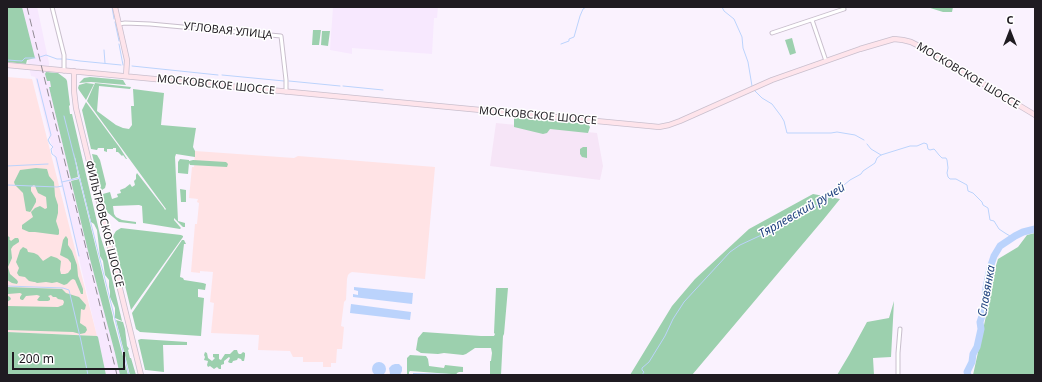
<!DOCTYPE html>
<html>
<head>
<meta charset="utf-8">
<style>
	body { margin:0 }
	#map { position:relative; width:1042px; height:382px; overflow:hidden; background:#faf2fe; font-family:"Noto Sans",sans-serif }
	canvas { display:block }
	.frame { position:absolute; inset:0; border:8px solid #1f1b21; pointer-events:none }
	.north { position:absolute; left:990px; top:12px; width:40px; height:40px; -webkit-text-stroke:3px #fff; paint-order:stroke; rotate:0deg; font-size:11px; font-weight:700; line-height:16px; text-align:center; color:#1f1b21 }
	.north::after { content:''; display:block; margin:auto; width:14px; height:18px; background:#1f1b21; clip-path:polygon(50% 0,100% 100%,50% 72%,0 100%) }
	.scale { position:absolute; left:12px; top:352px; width:113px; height:18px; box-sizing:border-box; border:2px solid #1f1b21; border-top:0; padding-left:5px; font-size:12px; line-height:14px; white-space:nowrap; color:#1f1b21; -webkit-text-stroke:3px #fff; paint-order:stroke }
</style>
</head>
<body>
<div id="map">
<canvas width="1042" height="382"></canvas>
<div class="frame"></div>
<div class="north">С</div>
<div class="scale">200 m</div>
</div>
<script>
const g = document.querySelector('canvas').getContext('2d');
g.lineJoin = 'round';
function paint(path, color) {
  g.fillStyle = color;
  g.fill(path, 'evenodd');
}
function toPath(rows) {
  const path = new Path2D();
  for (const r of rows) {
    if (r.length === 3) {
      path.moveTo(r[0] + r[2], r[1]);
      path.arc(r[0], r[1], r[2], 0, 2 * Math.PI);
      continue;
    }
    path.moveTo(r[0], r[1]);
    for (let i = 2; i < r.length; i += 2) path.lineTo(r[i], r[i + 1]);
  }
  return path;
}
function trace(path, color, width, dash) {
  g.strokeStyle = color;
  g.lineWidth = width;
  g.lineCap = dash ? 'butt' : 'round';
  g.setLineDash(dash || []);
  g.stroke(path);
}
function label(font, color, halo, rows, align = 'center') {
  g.font = font + ' "Noto Sans",sans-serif';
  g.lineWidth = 3;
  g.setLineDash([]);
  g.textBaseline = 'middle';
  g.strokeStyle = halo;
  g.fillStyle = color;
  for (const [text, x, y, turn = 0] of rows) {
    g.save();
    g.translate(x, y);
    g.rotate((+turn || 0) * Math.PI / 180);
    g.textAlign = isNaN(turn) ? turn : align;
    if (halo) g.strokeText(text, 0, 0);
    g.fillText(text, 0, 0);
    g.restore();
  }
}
const commercial = toPath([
	[496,123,597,133,603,166,600,180,490,166]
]);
const built = toPath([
	[17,7,37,7,38,11,49,63,49,77,55,95,112,322,120,375,106,375,80,263,35,77,31,76,28,62,29,57],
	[333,7,438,7,437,18,434,18,432,54,352,48,352,54,330,50]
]);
const education = toPath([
	[7,77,32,79,97,336,7,332],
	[195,151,294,158,298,156,435,167,425,279,352,272,350,273,348,275,347,279,346,300,344,302,341,326,344,327,342,349,337,349,336,363,331,363,331,367,323,367,323,362,303,362,303,357,293,357,290,351,258,350,259,335,211,333,214,303,210,302,213,272,200,271,200,273,191,272,195,224,197,224,199,203,197,202,198,199,189,198,192,167,194,167]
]);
const green = toPath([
	[7,7,22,7,35,58,27,60,26,64,7,62],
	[927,7,953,7,952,12,943,12],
	[313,30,321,30,319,45,312,45],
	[322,31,330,31,328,46,321,45],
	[792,38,796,53,790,55,785,40],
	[46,72,58,73,66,79,67,81,70,105,69,106,70,114,72,114,100,235,107,257,122,321,115,318,115,308,110,297,110,291,109,287,109,280,105,275,103,261,100,256,97,230,94,224,91,222,74,153,78,177,71,179,49,87,51,87,50,81,47,81,45,74],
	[90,77,123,80,126,85,91,82,79,83,84,78],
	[86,83,94,84,86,100,79,90,78,88,79,85],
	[95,83,131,87,130,89,99,86,97,111,116,125,123,128,129,129,132,125,131,106,134,106,133,89,164,93,161,125,196,128,193,147,195,151,195,157,176,154,175,157,178,221,185,223,185,227,183,227,174,218,174,220,181,228,180,229,143,223,142,206,139,205,113,206,114,214,116,217,122,220,136,222,136,224,119,222,107,212,102,195,103,194,110,192,112,199,118,197,117,194,121,193,120,190,125,188,130,184,132,187,135,185,134,181,136,179,136,175,137,173,164,208,165,210,166,209,87,101],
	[86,102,120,148,127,159,126,159,123,155,122,156,118,152,116,152,116,148,113,148,113,149,107,149,107,152,104,151,104,148,98,148,97,150,91,149,82,110],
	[516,117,588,124,590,127,588,133,550,129,547,133,543,134,514,127,514,118],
	[583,147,587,147,587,158,582,157,580,154,580,149],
	[92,154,97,155,100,160,106,184,105,188,102,190,101,190],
	[180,159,189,160,189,161,193,160,226,162,228,164,227,167,190,165,189,163,188,174,178,173,178,162],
	[36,168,47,169,49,176,54,182,55,196,58,205,58,213,56,221,59,230,59,234,58,235,35,232,29,232,22,229,22,225,33,217,31,212,35,208,40,206,45,209,47,208,46,197,38,193,35,186,34,185,31,187,31,191,36,199,36,202,31,211,30,212,26,211,23,193,15,185,14,182,20,170],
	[79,179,113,317,113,319,128,375,120,375,115,353,90,259,71,181],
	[180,189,186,190,186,202,181,202],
	[813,194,840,199,823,220,692,375,630,375,672,306,695,279,749,229],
	[121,228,181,235,183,236,183,237,131,310,113,236,116,231],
	[1035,233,1035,375,973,375,988,307,989,288,998,259,1018,247,1027,235],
	[8,236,10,238,9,239,11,241,15,238,18,238,19,240,19,242,13,246,11,249,12,258,8,267,10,274,17,280,18,282,17,284,12,283,7,280,7,238],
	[66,236,68,239,68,245,72,251,77,265,78,276,83,289,83,294,81,294,75,280,73,279,71,280,67,284,64,285,57,282,52,283,46,282,37,283,35,282,34,282,29,281,25,277,19,276,17,273,19,268,16,262,20,250,23,247,27,249,28,252,34,253,38,255,43,261,51,256,57,258,61,261,60,270,61,274,65,274,68,273,71,269,71,263,68,259,60,255,63,240,65,237],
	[182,240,184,240,186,244,184,244,180,277,183,278,184,280,203,283,206,284,205,290,198,289,198,297,204,298,201,336,140,332,136,329,132,313],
	[7,287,62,289,66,293,79,297,86,305,85,309,84,310,81,309,80,323,86,327,87,330,85,333,80,334,73,332,7,330,7,306,58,307,63,305,64,302,63,300,58,299,56,297,53,297,51,295,48,296,50,298,50,300,48,301,39,301,37,300,40,296,37,295,26,296,23,300,22,300,20,299,20,297,22,294,20,293,8,294,8,296,10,297,11,299,10,300,7,302],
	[496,288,508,288,504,334,503,336,501,375,490,375,490,361,491,361,492,353,491,348,475,348,466,354,463,355,444,353,438,354,421,353,416,350,418,338,423,332,481,336,494,336,495,334,494,333],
	[894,301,891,357,873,358,874,375,837,375,849,355,867,322,889,318],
	[116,320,123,322,125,329,127,346,129,349,128,350,130,358,131,358,136,375,130,375],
	[7,332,97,336,98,337,106,375,7,375],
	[141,339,187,342,187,345,163,345,164,372,146,370,145,370,138,340],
	[234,350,237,350,238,353,239,354,241,354,243,352,245,353,245,356,244,361,242,361,241,359,238,358,237,360,233,361,232,363,230,363,228,362,230,358,229,357,224,361,224,364,221,365,221,369,219,369,217,367,214,369,210,366,208,367,207,365,208,361,204,360,205,357,204,355,205,352,207,353,208,358,212,361,215,358,213,357,213,354,219,354,219,359,221,360,225,354,230,354],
	[410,355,426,356,428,359,429,366,444,368,445,365,463,367,463,372,459,372,457,373,456,375,452,375,451,374,410,371,409,372,409,375,407,375,407,358]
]);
const water = toPath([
	[354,287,413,293,412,304,353,297,353,294,358,295,358,291,354,290],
	[351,304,411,312,410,320,350,313],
	[972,354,976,354,975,357,973,365,969,370,969,374,970,375,967,375,966,370,971,362],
	[379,369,7],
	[395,364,399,364,402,367,402,371,400,375,391,375,390,374,389,368,392,365],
	[413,373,452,374,452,375,413,375]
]);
const stream = toPath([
	[112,7,114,19],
	[722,7,724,11,734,19,742,37,743,48,748,62,752,86],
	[115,22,119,41],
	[119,44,123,65],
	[561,44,569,41,569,39,574,37,580,16,583,9,586,7],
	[104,50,105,63],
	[40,57,46,55,57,59,63,59],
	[66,59,80,61,121,65],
	[7,60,22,61,25,58,35,58],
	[132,66,218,75],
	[222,75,284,81],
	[37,79,51,135,48,140,50,144,53,147,51,149,52,154,56,157,79,256],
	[289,81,340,86],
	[343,86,383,90],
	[755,91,762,98,772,104,781,116,784,121,787,133,831,133,837,132,855,135,864,140],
	[64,116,129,375],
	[867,144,871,149,881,155],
	[7,166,48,164],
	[62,182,79,178],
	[7,185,57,187,62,186],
	[7,286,63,288,69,290,81,341,88,375],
	[642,375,644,372,642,370,642,368,649,362,665,336,673,319,684,302,730,252,740,245,783,225,799,214,813,207,827,199,850,180,861,174,863,171,875,163,877,158,881,155,910,146,917,146,924,143,927,144,928,149,930,150,934,149,935,150,939,155,942,158,946,158,947,160,948,168,947,173,948,177,950,179,956,179,967,185,968,191,973,193,982,202,983,205,988,208,990,220,994,221,999,229,1005,233,1010,236,1015,236]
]);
const river = toPath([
	[968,375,967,372,972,362,973,354,977,347,981,329,980,322,985,307,985,300,986,288,990,268,994,256,1000,246,1015,236,1023,232,1035,229]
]);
const street = toPath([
	[52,7,64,55,64,71],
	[812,20,826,61],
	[119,24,125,23,150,24,281,36,286,80,286,92],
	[772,33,844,9],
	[898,375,898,353,900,329]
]);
const secondary = toPath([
	[115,7,127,60,126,76],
	[7,65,649,126,659,127,669,125,680,121,772,80,860,49,894,39,903,40,911,42,927,50,1035,115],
	[74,71,74,91,76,108,141,375]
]);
const rail = toPath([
	[27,7,117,375]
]);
const streetNames = [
	["УГЛОВАЯ УЛИЦА",228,31,6],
	["МОСКОВСКОЕ ШОССЕ",968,76,31],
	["МОСКОВСКОЕ ШОССЕ",216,85,6],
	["МОСКОВСКОЕ ШОССЕ",538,116,5],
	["ФИЛЬТРОВСКОЕ ШОССЕ",104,224,76]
];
const waterNames = [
	["Тярлевский ручей",802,211,-30],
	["Славянка",987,291,-80]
];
paint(commercial, '#f6e5f7');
paint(built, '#f7e8fe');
paint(education, '#ffe3e5');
paint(green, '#9cd0ae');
paint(water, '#bbd3fc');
trace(stream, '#bbd3fc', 1);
trace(river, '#bbd3fc', 7);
trace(street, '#c9bfcd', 5);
trace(secondary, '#c9bfcd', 6);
trace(street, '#fff', 3);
trace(secondary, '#fee4eb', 4.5);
trace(rail, '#918b94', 1, [8, 4]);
label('11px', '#1f1b21', '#fff', streetNames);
label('italic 12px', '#234581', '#fff', waterNames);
</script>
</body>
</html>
